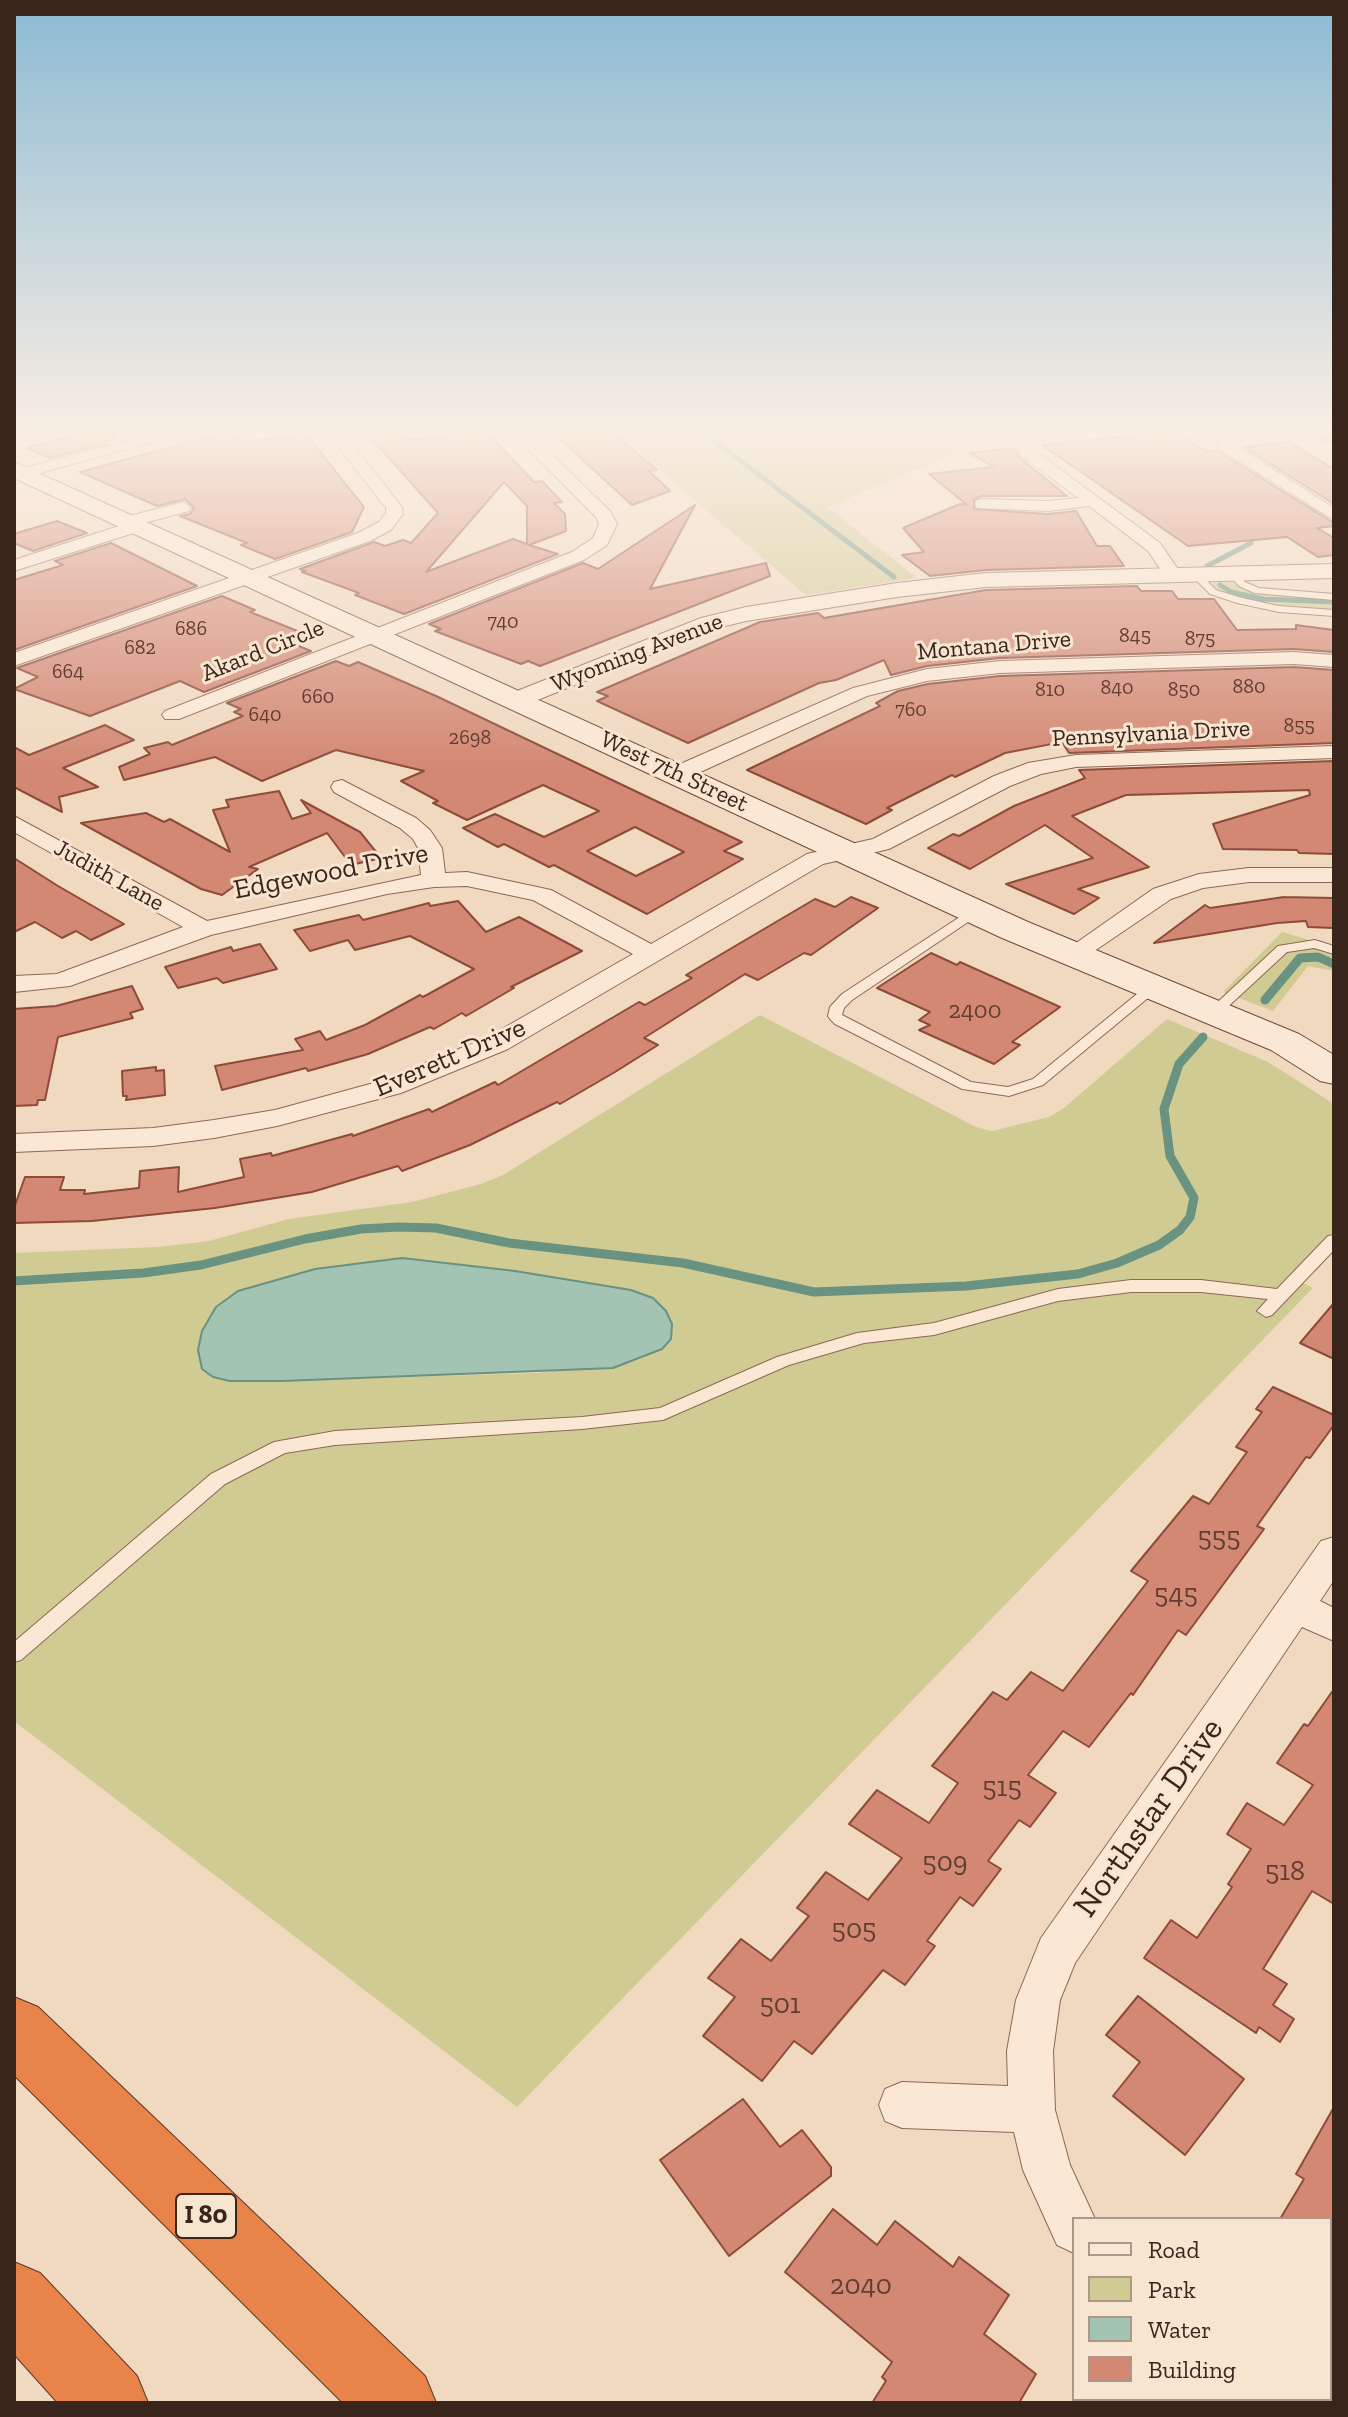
<!DOCTYPE html>
<html>
<head>
<meta charset="utf-8">
<style>
	body { margin:0 }
	#map { position:relative; width:1348px; height:2417px; overflow:hidden; background:#f1d9c0; font-family:"Zilla Slab",serif }
	canvas { display:block }
	.frame { position:absolute; inset:0; border:16px solid #3a251c; pointer-events:none }
	.legend { position:absolute; left:1072px; top:2217px; width:260px; height:184px; box-sizing:border-box; background:#f8e5d0; border:2px solid #ac9888; margin:0; padding:10px 14px; list-style:none; font-size:24px; color:#3a251c }
	.legend li { display:flex; align-items:center; gap:16px; height:40px }
	.legend b { width:40px; border:2px solid #ac9888 }
</style>
</head>
<body>
<div id="map">
<canvas width="1348" height="2417"></canvas>
<div class="frame"></div>
<ul class="legend">
<li><b style="height:10px;background:#fbe8d4"></b>Road</li>
<li><b style="height:22px;background:#d0cb93"></b>Park</li>
<li><b style="height:22px;background:#a3c3b3"></b>Water</li>
<li><b style="height:22px;background:#d38873"></b>Building</li>
</ul>
</div>
<script>
const g = document.querySelector('canvas').getContext('2d');
g.lineJoin = 'round';
function paint(path, color) {
  g.fillStyle = color;
  g.fill(path, 'evenodd');
}
function toPath(rows) {
  const path = new Path2D();
  for (const r of rows) {
    path.moveTo(r[0], r[1]);
    for (let i = 2; i < r.length; i += 2) path.lineTo(r[i], r[i + 1]);
  }
  return path;
}
function trace(path, color, width, dash) {
  g.strokeStyle = color;
  g.lineWidth = width;
  g.lineCap = dash ? 'butt' : 'round';
  g.setLineDash(dash || []);
  g.stroke(path);
}
function label(font, color, halo, rows, align = 'center') {
  g.font = font + ' "Zilla Slab",serif';
  g.lineWidth = 6;
  g.setLineDash([]);
  g.textBaseline = 'middle';
  g.strokeStyle = halo;
  g.fillStyle = color;
  for (const [text, x, y, turn = 0] of rows) {
    g.save();
    g.translate(x, y);
    g.rotate((+turn || 0) * Math.PI / 180);
    g.textAlign = isNaN(turn) ? turn : align;
    if (halo) g.strokeText(text, 0, 0);
    g.fillText(text, 0, 0);
    g.restore();
  }
}
const green = toPath([
	[612,430,1011,430,827,507,917,578,806,595],
	[1246,582,1261,589,1334,595,1334,615,1254,607,1209,594,1199,583],
	[1282,932,1334,947,1334,971,1308,966,1273,1011,1223,992],
	[760,1015,976,1127,992,1131,1049,1117,1064,1108,1167,1019,1268,1062,1334,1104,1334,1231,1289,1276,1313,1288,517,2107,14,1721,14,1253,158,1247,209,1241,289,1219,412,1202,481,1184,503,1175],
	[402,1258,515,1271,631,1290,671,1339,662,1349,638,1360,537,1373,282,1381,230,1381,198,1350,202,1331,216,1307,238,1291,315,1269]
]);
const water = toPath([
	[402,1258,515,1271,631,1290,653,1298,666,1311,672,1324,671,1339,662,1349,613,1368,282,1381,230,1381,213,1377,202,1369,198,1350,202,1331,216,1307,238,1291,315,1269,402,1258]
]);
const streamFar1 = toPath([
	[700,430,894,577],
	[1103,430,1103,435,1117,444],
	[1287,430,1334,441],
	[1207,566,1251,543,1252,539,1244,531],
	[1220,585,1231,592,1263,599,1334,602]
]);
const stream = toPath([
	[1265,1000,1300,958,1318,957,1334,964],
	[14,1281,143,1273,201,1265,305,1239,361,1229,398,1227,436,1228,509,1243,683,1263,814,1292,966,1286,1078,1274,1117,1263,1159,1245,1180,1230,1190,1217,1194,1198,1170,1156,1164,1109,1179,1064,1203,1037]
]);
const building = toPath([
	[94,430,124,430,105,444,49,458,26,448,94,430],
	[364,430,393,430,399,437,406,436,409,440,485,430,534,482,542,481,562,502,554,503,565,514,566,531,529,545,558,554,404,614,355,595,359,593,302,572,306,571,300,569,374,542,385,546,403,540,411,543,438,513,364,430],
	[504,482,527,506,527,544,513,539,426,572,504,482],
	[550,430,609,430,657,470,649,471,670,491,632,505,550,430],
	[1175,431,1206,451,1216,450,1334,523,1334,526,1317,528,1334,538,1334,555,1318,557,1287,537,1188,546,1042,445,1175,431],
	[223,433,244,442,306,434,364,507,352,532,275,559,241,545,247,543,180,516,190,514,194,508,185,499,157,506,80,472,223,433],
	[1289,442,1334,469,1334,504,1243,447,1289,442],
	[1014,448,1019,457,1067,496,982,496,974,499,974,509,1048,514,1076,511,1097,546,1110,546,1124,566,986,570,930,576,902,555,924,552,903,528,960,504,967,505,929,474,994,467,969,453,1014,448],
	[695,505,650,589,766,563,770,576,540,666,528,661,521,664,435,631,441,629,429,624,583,563,598,569,695,505],
	[57,521,87,533,33,551,14,543,14,534,57,521],
	[111,543,197,586,14,650,14,580,63,565,55,561,111,543],
	[1137,586,1141,591,1172,591,1178,599,1214,599,1237,630,1296,629,1296,625,1334,630,1334,652,1294,649,1000,658,927,666,891,675,884,660,836,680,819,683,688,743,597,701,608,696,597,692,760,622,818,613,824,618,986,590,1137,586],
	[222,596,255,610,250,612,300,632,284,640,311,651,204,692,180,681,90,716,14,689,38,677,17,668,222,596],
	[336,661,349,666,358,662,436,696,742,842,724,851,743,859,647,914,554,865,549,867,504,844,498,847,463,828,495,814,544,837,599,811,543,785,467,820,433,803,438,801,401,781,424,771,336,750,262,781,215,757,124,780,119,767,150,754,144,748,168,742,172,745,243,716,234,712,241,709,227,703,336,661],
	[635,827,684,852,636,876,587,851,635,827],
	[1294,667,1334,670,1334,743,1069,753,1062,742,1005,753,955,777,952,775,887,808,892,810,866,824,747,770,880,706,876,703,898,691,928,684,1000,676,1294,667],
	[105,725,134,740,63,768,98,787,59,797,62,812,14,787,14,747,29,755,105,725],
	[1334,761,1334,854,1299,853,1297,850,1223,849,1213,824,1310,795,1309,790,1126,795,1072,816,1149,867,1078,889,1099,898,1074,914,1006,884,1093,858,1045,825,970,869,928,848,953,834,959,836,1014,806,1085,778,1079,770,1334,761],
	[279,791,292,819,311,813,301,800,360,832,381,858,351,865,327,833,249,867,258,869,222,895,201,889,81,823,146,813,164,822,170,819,230,852,213,810,229,807,226,800,279,791],
	[14,858,58,886,124,924,91,940,76,931,62,938,35,922,14,932,14,858],
	[851,897,878,908,811,955,804,953,758,980,745,974,644,1038,658,1045,615,1072,560,1104,557,1102,470,1145,402,1171,398,1166,312,1192,215,1208,92,1221,14,1223,14,1208,25,1177,64,1177,60,1190,85,1190,84,1194,139,1188,140,1171,179,1167,178,1192,244,1177,240,1159,271,1153,272,1156,352,1134,353,1136,429,1109,432,1112,495,1082,498,1085,639,1002,645,1005,692,978,686,975,815,899,835,907,851,897],
	[1284,897,1334,898,1334,928,1308,927,1306,921,1277,923,1154,943,1205,905,1210,908,1284,897],
	[458,901,486,932,519,917,582,951,511,987,514,988,466,1016,462,1013,434,1029,430,1027,368,1054,308,1071,306,1068,222,1090,215,1066,303,1050,295,1039,320,1031,326,1040,365,1025,420,995,423,997,474,969,410,936,355,950,348,940,310,951,294,930,359,915,363,920,429,903,430,906,458,901],
	[260,944,277,969,223,983,217,978,178,988,165,967,231,947,233,951,260,944],
	[931,953,957,965,960,962,1060,1007,1012,1042,1020,1045,994,1064,919,1030,930,1025,919,1020,930,1012,877,988,931,953],
	[132,986,143,1009,130,1013,133,1018,58,1037,45,1100,38,1100,37,1105,14,1106,14,1009,56,1006,132,986],
	[156,1067,156,1071,164,1070,165,1095,126,1100,127,1096,123,1096,122,1071,156,1067],
	[1334,1303,1334,1359,1300,1343,1334,1303],
	[1273,1387,1334,1415,1334,1425,1310,1458,1306,1457,1257,1526,1264,1529,1186,1635,1178,1630,1133,1695,1131,1693,1089,1747,1063,1731,1028,1775,1056,1793,1030,1827,1019,1820,988,1861,1001,1869,973,1906,960,1897,927,1941,935,1946,905,1985,883,1970,812,2054,794,2041,762,2081,703,2036,735,1997,708,1978,741,1939,771,1961,809,1916,797,1908,826,1872,868,1900,902,1858,849,1824,877,1790,929,1823,958,1783,932,1766,993,1692,1007,1700,1031,1672,1063,1691,1148,1581,1131,1571,1193,1496,1209,1504,1247,1452,1236,1447,1262,1412,1256,1409,1273,1387],
	[1334,1689,1334,1904,1312,1891,1263,1969,1287,1984,1273,2005,1294,2019,1280,2042,1259,2027,1256,2033,1144,1958,1171,1920,1197,1938,1232,1887,1228,1884,1251,1849,1227,1834,1247,1803,1284,1825,1313,1785,1277,1763,1304,1724,1308,1726,1334,1689],
	[1138,1996,1244,2079,1185,2155,1113,2096,1140,2062,1106,2035,1138,1996],
	[743,2099,780,2147,802,2130,831,2167,831,2176,729,2256,660,2160,743,2099],
	[1334,2107,1334,2219,1280,2219,1304,2179,1296,2174,1334,2107],
	[833,2209,877,2245,895,2221,953,2267,959,2257,1009,2295,984,2334,1036,2374,1019,2403,872,2403,886,2381,882,2377,892,2362,785,2272,833,2209]
]);
const service = toPath([
	[1230,572,1236,572,1245,582,1259,588,1334,594,1334,600,1254,593,1239,586,1228,574,1230,572],
	[1193,573,1199,573,1216,590,1242,598,1279,606,1334,610,1334,616,1279,612,1237,603,1210,594,1193,577,1193,573],
	[975,907,980,908,980,914,852,1000,844,1008,842,1015,971,1082,1008,1087,1033,1079,1148,985,1158,985,1160,988,1043,1085,1009,1096,962,1089,835,1024,830,1019,828,1016,830,1007,842,994,975,907],
	[1315,940,1334,946,1334,954,1314,948,1287,952,1219,1015,1209,1015,1207,1012,1278,946,1315,940],
	[1334,1235,1334,1250,1272,1315,1266,1317,1257,1311,1268,1299,1201,1292,1131,1292,1058,1301,934,1335,864,1343,789,1365,663,1420,582,1429,335,1445,285,1453,225,1484,21,1660,14,1662,14,1642,211,1474,274,1442,335,1431,582,1417,660,1408,777,1357,857,1333,934,1323,1058,1289,1131,1280,1201,1280,1277,1289,1328,1236,1334,1235]
]);
const minor = toPath([
	[169,430,196,430,22,478,14,473,16,470,169,430],
	[325,430,341,430,402,507,403,514,391,530,370,541,14,666,14,653,358,533,379,522,386,513,386,508,325,430],
	[509,430,526,430,610,511,617,524,607,545,584,560,179,719,165,719,162,715,165,711,572,552,593,538,599,524,596,517,509,430],
	[1027,430,1045,430,1030,442,1034,450,1160,543,1182,575,1179,579,1167,579,1148,551,1089,506,1048,511,977,508,975,504,977,500,983,499,1048,501,1078,498,1021,455,1014,441,1027,430],
	[1314,430,1334,430,1334,438,1317,433,1314,430],
	[1229,433,1237,438,1233,444,1334,508,1334,520,1218,448,1218,442,1229,433],
	[183,502,191,507,189,511,144,523,143,530,14,571,14,560,122,525,122,518,183,502],
	[1294,652,1334,655,1334,667,1294,664,1000,673,927,681,867,696,685,779,677,781,666,774,669,769,853,688,927,669,1000,661,1294,652],
	[1334,746,1334,758,1076,767,1041,774,1010,786,889,849,823,864,508,1049,401,1093,277,1126,214,1138,153,1146,14,1152,14,1134,153,1128,214,1120,275,1110,381,1081,488,1037,633,954,533,900,467,886,434,887,387,894,211,935,70,986,14,992,14,976,57,974,183,927,14,832,14,816,207,921,421,875,418,848,413,839,400,828,334,792,331,787,334,782,342,780,416,818,430,830,442,848,445,873,467,872,551,890,651,944,807,854,873,839,994,776,1028,763,1076,755,1334,746],
	[1249,868,1334,868,1334,882,1249,882,1203,888,1171,899,1081,960,1063,960,1059,955,1153,889,1199,874,1249,868],
	[1334,1537,1334,1580,1320,1601,1334,1608,1334,1641,1302,1627,1075,1963,1060,2000,1053,2051,1055,2110,1070,2165,1095,2219,1074,2219,1074,2253,1057,2245,1023,2170,1014,2132,902,2128,885,2121,879,2105,885,2089,902,2082,1008,2086,1007,2051,1016,2000,1041,1938,1321,1541,1334,1537],
	[1210,2399,1266,2399,1267,2403,1211,2403,1210,2399]
]);
const tertiary = toPath([
	[1334,564,1334,578,986,587,897,597,746,621,717,628,525,705,516,708,507,705,503,700,507,695,701,618,746,607,897,583,986,573,1334,564]
]);
const secondary = toPath([
	[14,462,1028,922,1299,1034,1334,1055,1334,1084,1320,1081,1271,1050,1002,938,14,478,14,462]
]);
const motorway = toPath([
	[14,1997,38,2007,425,2376,436,2403,343,2403,14,2075,14,1997],
	[14,2262,40,2273,137,2376,148,2403,58,2403,14,2354,14,2262]
]);
const farNumbernames = [
	["740",503,622],
	["686",191,629],
	["845",1135,636],
	["875",1200,639],
	["682",140,648],
	["664",68,672],
	["880",1249,687],
	["840",1117,688],
	["810",1050,690],
	["850",1184,690],
	["660",318,697],
	["760",911,710],
	["640",265,715],
	["855",1299,726],
	["2698",470,738]
];
const farStreetnames = [
	["Montana Drive",994,646,-5],
	["Akard Circle",263,651,-22],
	["Wyoming Avenue",637,653,-21],
	["Pennsylvania Drive",1151,734,-3],
	["West 7th Street",674,772,25],
	["Judith Lane",109,876,29]
];
const numberNames = [
	["2400",975,1011]
];
const shields = [
	[206,2216,60]
];
const shieldNames = [
	["I 80",206,2216]
];
const streetNames = [
	["Edgewood Drive",331,872,-11],
	["Everett Drive",450,1058,-23]
];
const nearNumbernames = [
	["555",1219,1538],
	["545",1176,1595],
	["515",1002,1788],
	["509",945,1863],
	["518",1285,1872],
	["505",854,1930],
	["501",780,2005],
	["2040",861,2286]
];
const nearStreetnames = [
	["Northstar Drive",1149,1818,-55]
];
paint(green, '#d0cb93');
paint(water, '#a3c3b3');
trace(water, '#699280', 2);
trace(streamFar1, '#699280', 5);
trace(stream, '#699280', 9);
paint(building, '#d38873');
trace(building, '#8d4b3a', 2);
trace(service, '#8c6856', 2);
trace(minor, '#8c6856', 2);
trace(tertiary, '#8c6856', 2);
trace(secondary, '#6e4a3a', 2);
trace(motorway, '#59382b', 2);
paint(service, '#fbe8d4');
paint(minor, '#fbe8d4');
paint(tertiary, '#fbe8d4');
paint(secondary, '#fbe8d4');
paint(motorway, '#e88349');
const sky = g.createLinearGradient(0, 0, 0, 769);
sky.addColorStop(0, '#8cbad3');
sky.addColorStop(0.56, '#f9eee3');
sky.addColorStop(1, '#f9eee300');
g.fillStyle = sky;
g.fillRect(0, 0, 1348, 769);
label('20px', '#603e32', null, farNumbernames);
label('24px', '#3a251c', '#f8e5d0', farStreetnames);
label('24px', '#603e32', null, numberNames);
for (const [x, y, w] of shields) {
  const box = new Path2D();
  box.roundRect(x - w / 2, y - 22, w, 44, 6);
  g.fillStyle = '#f8e5d0';
  g.fill(box);
  trace(box, '#3a251c', 2);
}
label('bold 26px', '#3a251c', null, shieldNames);
label('28px', '#3a251c', '#f8e5d0', streetNames);
label('28px', '#603e32', null, nearNumbernames);
label('34px', '#3a251c', '#f8e5d0', nearStreetnames);
</script>
</body>
</html>
